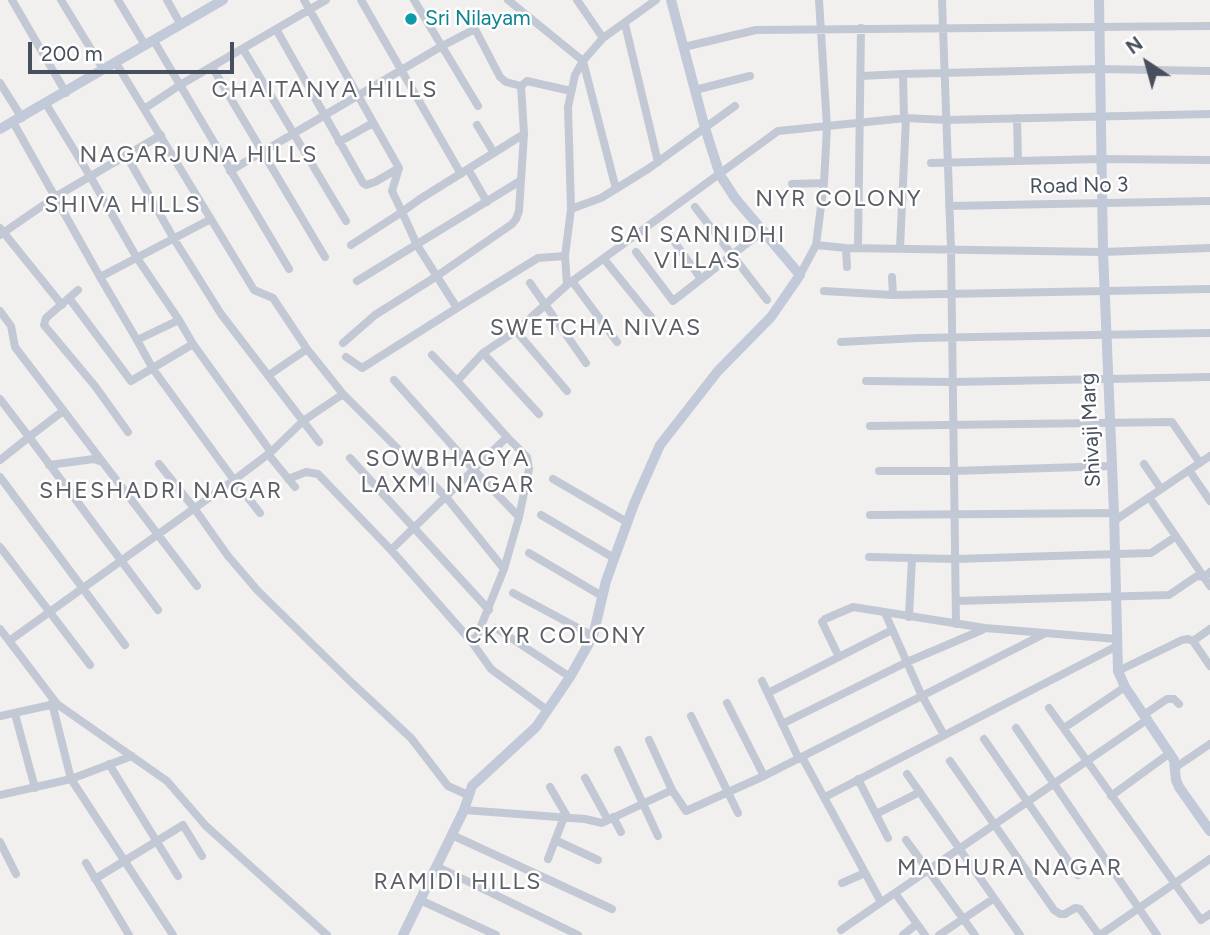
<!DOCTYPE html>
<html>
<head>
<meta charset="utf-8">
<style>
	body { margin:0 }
	#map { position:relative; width:1210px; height:935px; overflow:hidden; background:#f2f0ef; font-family:Figtree,sans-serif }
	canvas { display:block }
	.north { position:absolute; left:1112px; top:28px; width:70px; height:70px; -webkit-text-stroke:5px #fff; paint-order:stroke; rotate:324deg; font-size:19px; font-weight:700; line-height:28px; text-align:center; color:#474f5d }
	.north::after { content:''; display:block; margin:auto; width:24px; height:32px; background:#474f5d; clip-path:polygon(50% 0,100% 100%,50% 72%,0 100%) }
	.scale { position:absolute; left:28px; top:42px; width:206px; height:32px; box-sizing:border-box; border:4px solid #474f5d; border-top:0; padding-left:9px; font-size:21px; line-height:24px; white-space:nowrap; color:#474f5d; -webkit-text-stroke:5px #fff; paint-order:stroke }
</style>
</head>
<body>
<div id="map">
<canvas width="1210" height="935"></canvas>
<div class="north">N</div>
<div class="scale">200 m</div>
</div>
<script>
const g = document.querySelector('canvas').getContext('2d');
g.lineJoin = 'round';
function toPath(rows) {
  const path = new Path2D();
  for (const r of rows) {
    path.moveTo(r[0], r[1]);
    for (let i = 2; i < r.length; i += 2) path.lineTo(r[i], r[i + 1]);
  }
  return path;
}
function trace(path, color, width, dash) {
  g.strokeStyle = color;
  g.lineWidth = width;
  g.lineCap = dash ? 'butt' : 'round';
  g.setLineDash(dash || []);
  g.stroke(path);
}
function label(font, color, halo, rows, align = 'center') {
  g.font = font + ' Figtree,sans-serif';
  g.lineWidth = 5;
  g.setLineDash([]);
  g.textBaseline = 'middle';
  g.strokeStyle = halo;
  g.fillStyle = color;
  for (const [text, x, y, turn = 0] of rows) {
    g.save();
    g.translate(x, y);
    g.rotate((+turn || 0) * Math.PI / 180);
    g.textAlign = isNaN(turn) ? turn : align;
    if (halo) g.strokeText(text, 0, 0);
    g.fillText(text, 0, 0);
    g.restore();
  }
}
const street = toPath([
	[12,0,66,93],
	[61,0,103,69],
	[118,0,145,45],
	[167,0,181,25],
	[304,0,399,168,392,191,402,212,351,245],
	[361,0,461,174],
	[414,0,478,106],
	[508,0,583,61,616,189],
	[577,0,603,38],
	[942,0,951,249,956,624],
	[625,24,658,162],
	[276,29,363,183,366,185,375,182,399,168],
	[154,41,289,269],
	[684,47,756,30,1210,26],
	[243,49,346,221],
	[116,63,254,290,273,298,307,349,343,394,446,497,504,569],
	[212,67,325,257],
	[903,74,1100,69,1210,71],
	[861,76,903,74,904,119],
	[0,83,22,118],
	[695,90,750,76],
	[46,104,90,176,137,258,179,320,193,344,271,452],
	[144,109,180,85,326,0],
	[1017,118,1018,161],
	[13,122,100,277,137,340,179,320],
	[477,125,494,153],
	[339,142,373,123],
	[126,155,174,239,221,314,319,442],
	[931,163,1102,159,1210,160],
	[468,169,487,202],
	[230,171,442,46,475,29,500,77,506,82,521,86,527,81,571,91],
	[792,184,824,183],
	[949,206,1210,201],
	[695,207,767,300],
	[571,209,568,107,575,75,583,61,603,38,656,0],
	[0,228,62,305],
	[666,230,701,279],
	[0,235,55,197,161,135],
	[816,245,824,183,827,127,819,0],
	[858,246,861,28],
	[846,248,847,267],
	[900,248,906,118],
	[636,252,673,301,764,230],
	[604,259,651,317],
	[800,275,816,245,846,248,1103,252,1210,248],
	[100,277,211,219],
	[892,277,893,295],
	[357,281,520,181],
	[572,281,617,342],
	[530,283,586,363],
	[567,285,565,256,571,209,601,198,648,169,735,106],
	[78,290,46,318,44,325,95,386,128,432],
	[824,291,893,295,1210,289],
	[69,298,131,381,193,344],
	[457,308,538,258,565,256],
	[0,311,11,326,15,347,197,586],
	[516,331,567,391],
	[137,340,153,369,234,480,260,513],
	[841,342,918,338,1210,333],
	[343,343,375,315,437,276,512,224,516,219,519,211,524,134,521,86],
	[483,353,539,414],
	[432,355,457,381],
	[346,357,362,368,457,308,417,245,402,212,420,199,524,134],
	[269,375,307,349],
	[394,380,475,471,519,517],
	[866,381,953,382,1210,377],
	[0,399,29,437,63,411],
	[870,426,1172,422,1200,463],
	[268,454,295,487],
	[350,458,489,610],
	[0,460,29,437,158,610],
	[159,464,194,508,228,556,258,591,352,683,411,738,448,786,468,795],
	[1144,464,1161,489],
	[49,465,94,459,102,462],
	[1189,470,1210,501],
	[879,471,953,471,1112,466],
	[0,477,125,645],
	[288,479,306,472,318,474,391,550,471,641,477,636,504,569,519,517,529,469,527,457,507,437],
	[553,479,627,522],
	[1149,497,1210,586],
	[541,515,614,558],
	[870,515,1114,513],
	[1114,521,1210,456],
	[0,547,90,665],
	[391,550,507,437,457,381,483,353,516,331,567,285,778,131,906,118,946,120,1210,114],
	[529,553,602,596],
	[869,557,955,559,1151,553,1175,537],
	[513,593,593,636],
	[956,601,1169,595,1197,576,1204,577,1210,572],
	[885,613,921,694,944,735],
	[909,617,912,558],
	[496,628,570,677],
	[0,629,57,704,167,781,206,826,327,935],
	[9,641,234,480,271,452,303,421,343,394],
	[471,641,491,669,547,710],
	[1193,641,1210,666],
	[839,657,822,622,825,619,853,607,985,628,1117,639],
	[1118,671,1182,640,1188,639,1193,641,1210,629],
	[762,681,799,759],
	[768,693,892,630],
	[52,703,71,779,173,935],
	[727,703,764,776],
	[1049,708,1201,920,1210,914],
	[15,714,35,788],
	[1145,714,1167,699,1174,699,1179,704],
	[0,716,55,704],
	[691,716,738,813],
	[782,724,907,662,982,630],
	[1016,728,1157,935],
	[1064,728,1125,687],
	[984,739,1078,875],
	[649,740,672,790],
	[618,750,658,836],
	[802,757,881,902],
	[950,761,1054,910,1060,914,1065,914,1075,908,1080,909,1099,935],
	[109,764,178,876],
	[1176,767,1210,744],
	[907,774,1020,935],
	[585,778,608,820],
	[858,779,888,838],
	[550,787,568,818],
	[0,795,71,779,132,756],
	[1111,796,1170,753],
	[825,797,1117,646],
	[464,810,585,819,602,823,672,790,686,811,764,776,1044,634],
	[876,814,920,792],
	[613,817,621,832],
	[452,835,612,909],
	[555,840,598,860],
	[906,840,975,935],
	[0,842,16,874],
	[548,859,564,817],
	[86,863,129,935],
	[436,866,578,935],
	[95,879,183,825,202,856],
	[842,883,865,873],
	[895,893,925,935],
	[420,900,496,935],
	[841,930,1148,719],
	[903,935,917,924],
	[939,935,993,899],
	[1100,935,1210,859]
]);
const secondary = toPath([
	[1099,0,1103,252,1114,513,1118,671,1125,687,1174,760,1176,780,1179,787,1210,831],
	[0,129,223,0],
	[403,935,464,810,472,786,536,727,570,677,593,636,606,581,634,504,660,445,718,371,771,317,800,275,735,198,720,175,705,128,671,0]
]);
const markers = [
	[411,19,7,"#0f9aa8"]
];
const cultureNames = [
	["Sri Nilayam",425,19]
];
const streetNames = [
	["Road No 3",1079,186,-1],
	["Shivaji Marg",1091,430,-93]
];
const neighbourhoodNames = [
	["CHAITANYA HILLS",325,90],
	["NAGARJUNA HILLS",199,155],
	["NYR COLONY",839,199],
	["SHIVA HILLS",123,205],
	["SAI SANNIDHI",698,235],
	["VILLAS",698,261],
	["SWETCHA NIVAS",596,328],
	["SOWBHAGYA",448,459],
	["LAXMI NAGAR",448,485],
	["SHESHADRI NAGAR",161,491],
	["CKYR COLONY",556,636],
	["MADHURA NAGAR",1010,868],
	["RAMIDI HILLS",458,882]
];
trace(street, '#c3c9d4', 8);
trace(secondary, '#c2c9d8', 10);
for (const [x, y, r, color] of markers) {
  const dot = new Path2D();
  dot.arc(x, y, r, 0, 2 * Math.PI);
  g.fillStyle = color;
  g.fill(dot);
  trace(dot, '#fff', 2.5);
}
label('21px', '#0d838f', '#fff', cultureNames, 'left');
label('21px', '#474f5d', '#fff', streetNames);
g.letterSpacing = '2px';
label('23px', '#5c5e65', '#fff', neighbourhoodNames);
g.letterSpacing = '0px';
</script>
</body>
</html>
